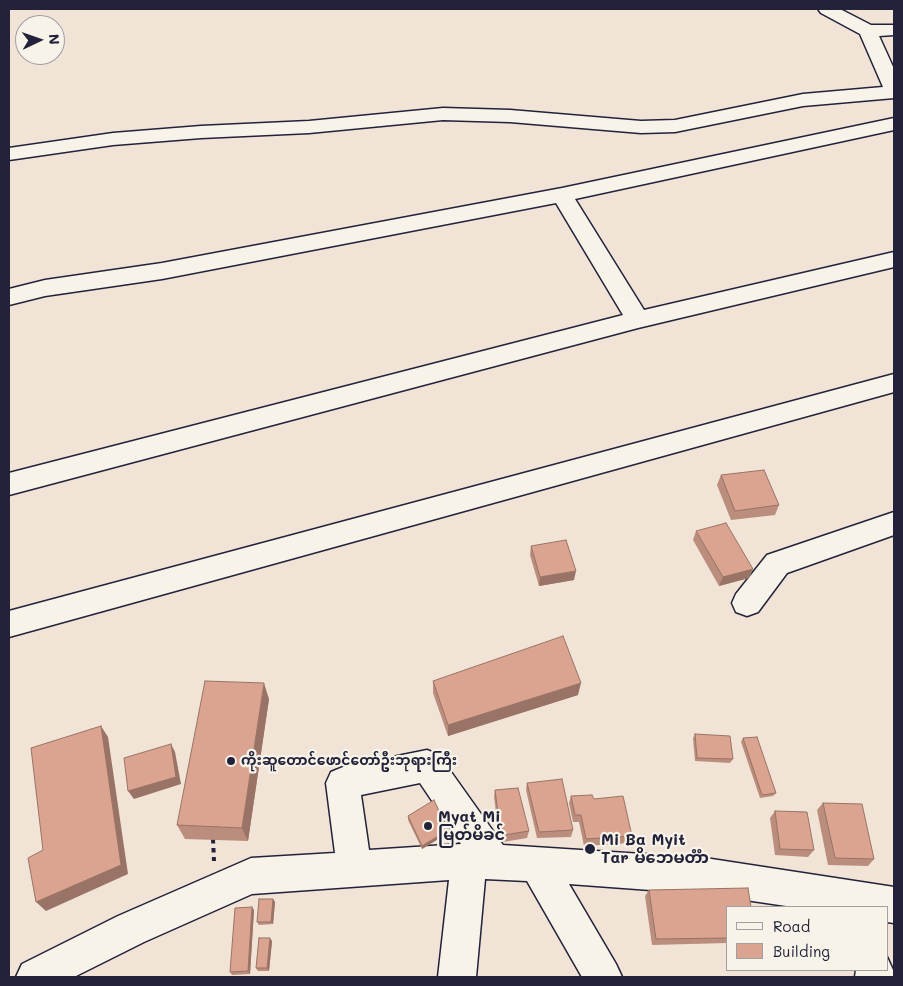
<!DOCTYPE html>
<html>
<head>
<meta charset="utf-8">
<style>
	body { margin:0 }
	#map { position:relative; width:903px; height:986px; overflow:hidden; background:#f1e3d6; font-family:Mali,sans-serif }
	canvas { display:block }
	.frame { position:absolute; inset:0; border:10px solid #22223b; pointer-events:none }
	.legend { position:absolute; left:726px; top:906px; width:162px; height:65px; box-sizing:border-box; background:#f7f3e8; border:1px solid #a29fa3; margin:0; padding:6px 9px; list-style:none; font-size:15px; color:#22223b }
	.legend li { display:flex; align-items:center; gap:10px; height:25px }
	.legend b { width:25px; border:1px solid #a29fa3 }
	.north { position:absolute; left:15px; top:15px; width:50px; height:50px; box-sizing:border-box; background:#f7f3e8; border:1px solid #a29fa3; border-radius:50%; rotate:87deg; font-size:14px; font-weight:700; line-height:20px; text-align:center; color:#22223b }
	.north::after { content:''; display:block; margin:auto; width:18px; height:22px; background:#22223b; clip-path:polygon(50% 0,100% 100%,50% 72%,0 100%) }
</style>
</head>
<body>
<div id="map">
<canvas width="903" height="986"></canvas>
<div class="frame"></div>
<ul class="legend">
<li><b style="height:6px;background:#f7f3e8"></b>Road</li>
<li><b style="height:14px;background:#daa490"></b>Building</li>
</ul>
<div class="north">N</div>
</div>
<script>
const g = document.querySelector('canvas').getContext('2d');
g.lineJoin = 'round';
function toPath(rows) {
  const path = new Path2D();
  for (const r of rows) {
    path.moveTo(r[0], r[1]);
    for (let i = 2; i < r.length; i += 2) path.lineTo(r[i], r[i + 1]);
  }
  return path;
}
function trace(path, color, width, dash) {
  g.strokeStyle = color;
  g.lineWidth = width;
  g.lineCap = dash ? 'butt' : 'round';
  g.setLineDash(dash || []);
  g.stroke(path);
}
function paint(path, color) {
  g.fillStyle = color;
  g.fill(path, 'evenodd');
}
function label(font, color, halo, rows, align = 'center') {
  g.font = font + ' Mali,"Noto Sans Myanmar",sans-serif';
  g.lineWidth = 4.5;
  g.setLineDash([]);
  g.textBaseline = 'middle';
  g.strokeStyle = halo;
  g.fillStyle = color;
  for (const [text, x, y, turn = 0] of rows) {
    g.save();
    g.translate(x, y);
    g.rotate((+turn || 0) * Math.PI / 180);
    g.textAlign = isNaN(turn) ? turn : align;
    if (halo) g.strokeText(text, 0, 0);
    g.fillText(text, 0, 0);
    g.restore();
  }
}
const path = toPath([
	[213,839,214,861]
]);
const minor = toPath([
	[818,9,840,9,871,25,894,25,894,35,879,36,894,69,894,98,803,106,675,132,641,133,510,122,443,120,309,133,201,138,113,145,9,160,9,148,113,133,201,126,309,121,443,108,510,110,641,121,675,120,803,94,883,87,860,34,821,13,818,9],
	[894,118,894,130,575,199,644,310,894,252,894,267,638,328,9,495,9,473,623,315,556,203,162,279,45,296,9,305,9,289,45,280,162,263,562,188,894,118],
	[894,374,894,392,9,637,9,611,894,374],
	[894,512,894,535,787,573,758,612,747,616,736,612,732,603,736,594,767,555,894,512],
	[427,750,439,755,503,845,705,858,894,887,894,923,887,922,887,907,793,907,705,894,569,884,616,964,622,977,582,977,527,881,485,879,476,977,438,977,449,880,252,894,144,942,74,977,16,977,22,964,118,916,251,858,335,853,326,783,331,772,343,767,427,750],
	[420,783,461,844,369,850,361,795,420,783],
	[887,957,893,970,893,977,855,977,856,970,887,970,887,957]
]);
const wall = toPath([
	[721,475,779,505,775,515,731,520,717,485],
	[696,531,753,569,749,578,719,586,693,540],
	[531,546,574,580,539,586,530,555],
	[433,681,578,695,448,736,433,693],
	[269,699,248,841,185,839,177,825],
	[695,734,733,759,730,763,695,761,693,738],
	[743,738,776,793,773,796,760,798,741,742],
	[527,783,573,830,571,837,537,838,526,790],
	[495,790,529,831,527,838,503,842,497,820,494,797],
	[571,796,594,799,632,836,629,843,584,846,579,822,573,822,569,803],
	[823,803,874,859,868,866,828,865,817,810],
	[775,811,814,850,808,857,775,855,770,818],
	[408,816,448,833,422,849,408,820],
	[649,890,727,907,727,943,652,945,645,896],
	[273,899,275,902,273,924,259,925,257,922],
	[254,910,250,974,232,975,230,972],
	[272,941,269,971,258,971,256,968]
]);
const shadedWall = toPath([
	[753,569,749,578,719,586,723,577],
	[576,571,574,580,539,586,540,577],
	[264,683,269,699,248,841,242,828],
	[581,683,578,695,448,736,448,725],
	[101,726,108,737,128,874,46,911,36,902],
	[171,744,175,752,181,784,134,799,128,791],
	[448,830,448,833,422,849,422,846],
	[273,899,275,902,273,924,271,922],
	[252,907,254,910,250,974,248,971],
	[270,938,272,941,269,971,267,968]
]);
const building = toPath([
	[764,470,779,505,735,511,721,475,764,470],
	[726,523,753,569,723,577,696,531,726,523],
	[566,540,576,571,540,577,531,546,566,540],
	[563,636,581,683,448,725,433,681,563,636],
	[205,681,264,683,242,828,177,825,205,681],
	[101,726,121,865,36,902,28,858,43,850,31,748,101,726],
	[695,734,730,736,733,759,697,758,695,734],
	[757,737,776,793,762,795,743,738,757,737],
	[171,744,176,777,128,791,124,758,171,744],
	[562,779,573,830,539,832,527,783,562,779],
	[518,788,529,831,504,835,498,813,495,790,518,788],
	[592,795,594,799,623,796,632,836,586,839,581,815,575,815,571,796,592,795],
	[434,800,448,830,422,846,408,816,434,800],
	[823,803,862,804,874,859,835,858,823,803],
	[775,811,807,812,814,850,780,849,775,811],
	[748,888,751,907,727,907,727,938,656,939,649,890,748,888],
	[259,899,273,899,271,922,257,922,259,899],
	[252,907,248,971,230,972,235,908,252,907],
	[259,938,270,938,267,968,256,968,259,938]
]);
const markers = [
	[231,761,5,"#22223b"],
	[428,826,5,"#22223b"],
	[590,849,6,"#22223b"]
];
const poiNames = [
	["ကိုးဆူတောင်ဖောင်တော်ဦးဘုရားကြီး",241,761]
];
const nearPoinames = [
	["Myat Mi",438,817],
	["မြတ်မိခင်",438,835],
	["Mi Ba Myit",601,840],
	["Tar မိဘေမတၱာ",601,858]
];
trace(minor, '#22223b', 3);
trace(path, '#22223b', 4, [4.5, 4.5]);
paint(minor, '#f7f3e8');
paint(wall, '#bb8d7c');
paint(shadedWall, '#997365');
paint(building, '#daa490');
trace(building, '#997365', 1);
for (const [x, y, r, color] of markers) {
  const dot = new Path2D();
  dot.arc(x, y, r, 0, 2 * Math.PI);
  g.fillStyle = color;
  g.fill(dot);
  trace(dot, '#f7f3e8', 2);
}
label('bold 14px', '#22223b', '#f7f3e8', poiNames, 'left');
label('bold 16px', '#22223b', '#f7f3e8', nearPoinames, 'left');
</script>
</body>
</html>
